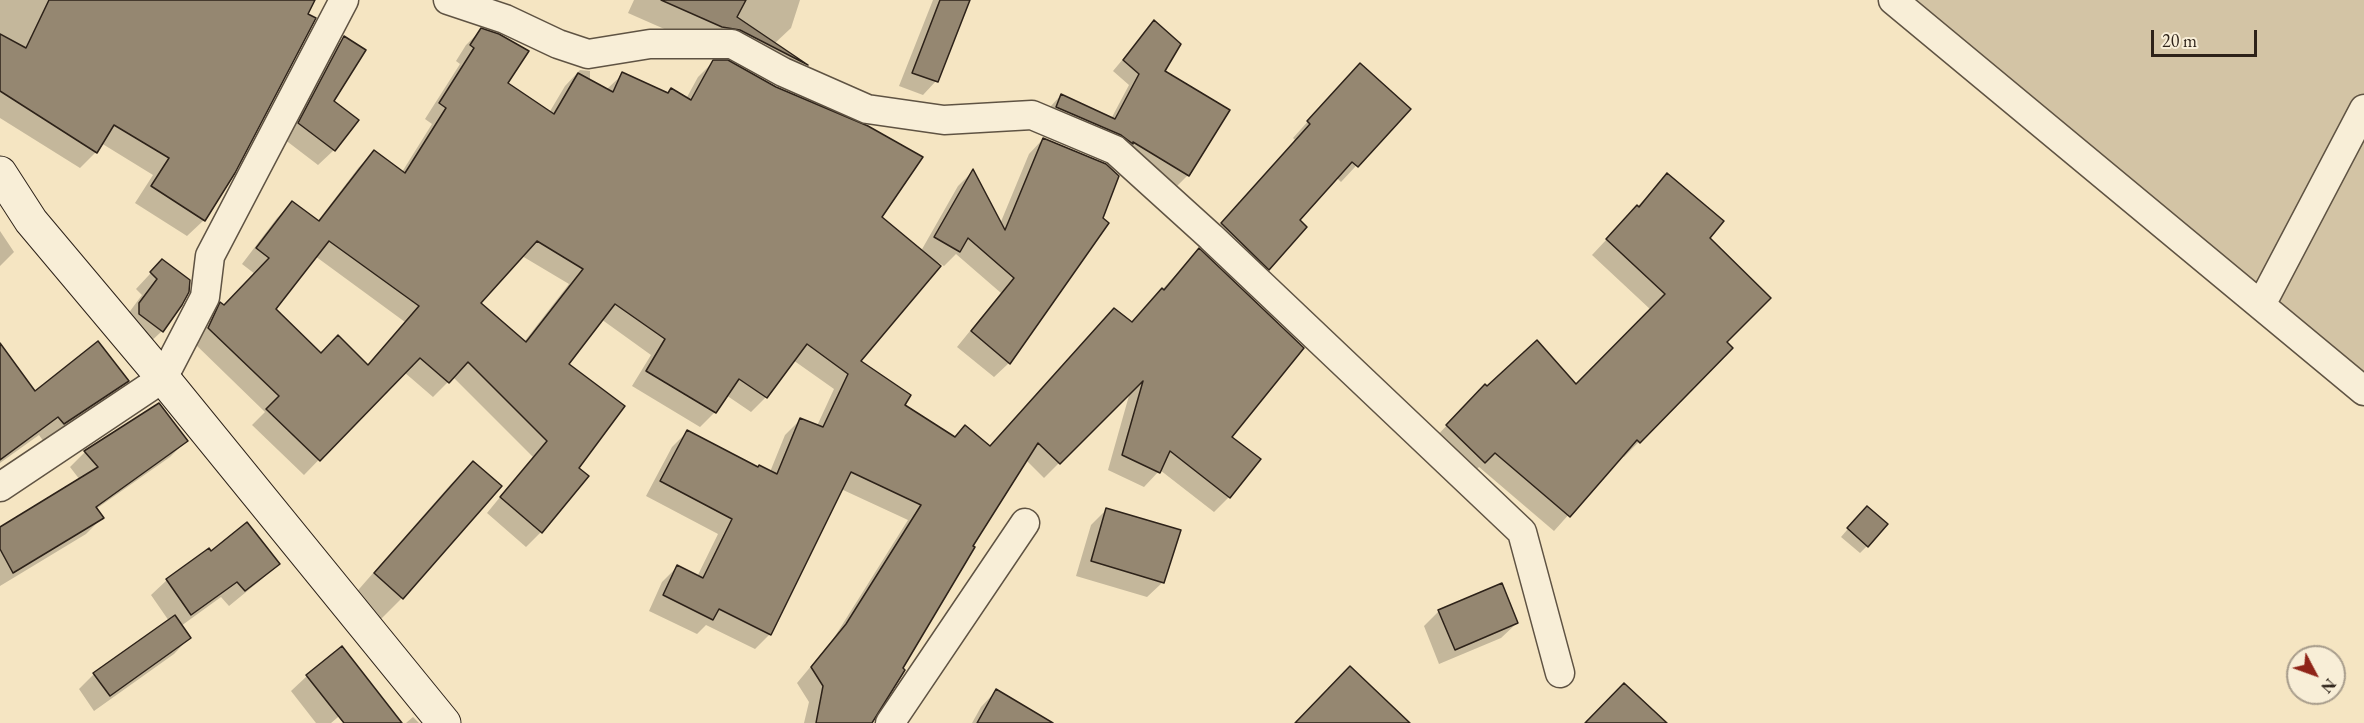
<!DOCTYPE html>
<html>
<head>
<meta charset="utf-8">
<style>
	body { margin:0 }
	#map { position:relative; width:2364px; height:723px; overflow:hidden; background:#f5e5c2; font-family:"EB Garamond",serif }
	canvas { display:block }
	.north { position:absolute; left:2286px; top:645px; width:60px; height:60px; box-sizing:border-box; background:#f8eed7; border:2px solid #a79c8b; border-radius:50%; rotate:131deg; font-size:16px; font-weight:700; line-height:24px; text-align:center; color:#2d2219 }
	.north::after { content:''; display:block; margin:auto; width:21px; height:27px; background:#8f2418; clip-path:polygon(50% 0,100% 100%,50% 72%,0 100%) }
	.scale { position:absolute; left:2151px; top:30px; width:106px; height:27px; box-sizing:border-box; border:3px solid #2d2219; border-top:0; padding-left:8px; font-size:18px; line-height:21px; white-space:nowrap; color:#2d2219; -webkit-text-stroke:4px #f8eed7; paint-order:stroke }
</style>
</head>
<body>
<div id="map">
<canvas width="2364" height="723"></canvas>
<div class="north">N</div>
<div class="scale">20 m</div>
</div>
<script>
const g = document.querySelector('canvas').getContext('2d');
g.lineJoin = 'round';
function paint(path, color) {
  g.fillStyle = color;
  g.fill(path, 'evenodd');
}
function toPath(rows) {
  const path = new Path2D();
  for (const r of rows) {
    path.moveTo(r[0], r[1]);
    for (let i = 2; i < r.length; i += 2) path.lineTo(r[i], r[i + 1]);
  }
  return path;
}
function trace(path, color, width, dash) {
  g.strokeStyle = color;
  g.lineWidth = width;
  g.lineCap = dash ? 'butt' : 'round';
  g.setLineDash(dash || []);
  g.stroke(path);
}
const green = toPath([
	[1893,0,2364,0,2364,391]
]);
const shadow = toPath([
	[0,0,314,0,204,220,187,236,135,203,153,175,101,143,96,152,80,168,0,118],
	[634,0,800,0,791,28,774,44,805,65,787,83,628,13],
	[933,0,968,0,936,81,923,95,899,86],
	[1154,22,1163,72,1188,175,1177,186,1122,152,1046,118,1051,106,1061,95,1111,119,1129,85,1113,71],
	[481,30,506,83,549,113,565,86,580,70,590,71,590,81,607,89,623,74,667,94,671,90,686,99,698,77,713,62,880,218,921,251,958,186,972,172,1000,224,1029,154,1043,139,1009,363,994,377,957,347,1001,293,956,254,944,266,934,260,859,361,903,405,954,438,989,447,1131,323,1199,250,1230,437,1229,497,1214,512,1160,470,1144,487,1108,470,1130,392,1044,478,1026,460,971,546,870,723,804,723,809,702,797,683,832,641,908,520,841,489,770,634,755,649,706,625,697,634,649,611,662,582,677,567,697,577,718,534,646,496,672,447,687,432,758,469,770,472,785,435,800,420,817,426,834,389,793,360,766,397,751,412,726,395,715,412,700,427,632,386,651,355,601,319,567,364,577,469,541,532,526,547,487,513,533,457,453,377,433,397,404,372,304,475,252,425,265,412,194,343,206,319,221,304,224,307,255,274,242,264,277,218,292,203,317,222,359,167,374,152,402,172,432,124,425,119,460,64,456,61,466,45],
	[315,256,405,322,367,366,320,355,274,310],
	[522,256,569,284,524,342,479,303],
	[344,38,332,101,334,150,318,165,284,139,328,54],
	[1345,80,1409,109,1341,182,1336,177,1298,220,1268,268,1253,284,1206,240,1296,141,1293,138],
	[1667,175,1708,238,1725,342,1731,348,1624,457,1622,455,1554,531,1479,467,1469,477,1432,441,1470,401,1487,388,1576,386,1651,310,1592,255],
	[0,231,14,252,0,266],
	[162,261,162,331,146,346,119,326,142,295,136,289],
	[0,346,35,393,127,381,108,399,44,442,39,435,0,463],
	[186,441,170,457,96,509,102,518,86,534,0,586,0,529,80,480,70,467,85,452],
	[473,463,402,598,380,620,353,596,451,484],
	[1107,509,1163,582,1147,597,1076,576,1091,525],
	[1859,516,1867,546,1860,553,1841,537],
	[208,550,210,553,278,564,262,579,229,606,221,597,181,626,189,638,174,654,94,711,79,689,94,674,169,621,151,595,167,580],
	[1439,611,1517,623,1501,638,1439,664,1424,626],
	[307,676,356,702,331,723,316,723,291,691],
	[996,691,1050,723,972,723,981,707],
	[413,717,419,723,406,723]
]);
const building = toPath([
	[49,0,315,0,308,14,316,18,235,173,205,221,151,186,169,158,114,125,97,153,0,91,0,34,26,48,49,0],
	[661,0,746,0,737,17,808,65,740,30,722,27,661,0],
	[940,0,970,0,938,82,912,73,940,0],
	[1154,20,1181,44,1165,71,1230,110,1189,176,1133,142,1133,144,1121,135,1056,107,1061,94,1115,119,1139,74,1123,60,1154,20],
	[481,28,499,34,529,51,508,83,554,114,578,73,613,92,622,72,668,93,671,88,691,100,713,60,728,60,776,87,868,126,923,157,882,217,941,266,861,361,911,395,905,405,955,437,965,425,990,446,1114,308,1132,322,1162,288,1164,290,1199,248,1304,348,1232,437,1261,459,1230,498,1170,451,1160,473,1122,455,1143,381,1060,464,1038,443,973,546,975,547,903,668,905,670,872,723,816,723,823,686,811,667,846,624,921,505,851,472,771,635,719,609,713,620,663,595,677,565,703,578,732,519,660,481,687,430,758,467,759,465,777,474,800,418,823,427,848,374,807,344,767,398,739,379,716,413,646,371,665,339,615,304,569,364,625,406,579,468,589,476,542,533,500,497,547,441,468,362,449,383,420,358,320,461,266,409,279,396,208,328,220,302,224,305,269,258,256,248,292,201,319,221,374,150,405,173,446,108,439,103,474,48,470,45,481,28],
	[329,241,419,306,368,365,338,335,321,353,276,309,329,241],
	[537,241,583,269,526,342,481,303,537,241],
	[344,36,366,50,334,101,359,120,335,151,298,123,344,36],
	[1360,63,1411,109,1358,167,1352,162,1300,220,1307,227,1269,270,1221,223,1310,124,1307,121,1360,63],
	[1043,138,1106,164,1119,176,1103,218,1109,223,1010,364,971,331,1014,278,968,238,960,252,934,237,973,169,1005,230,1043,138],
	[1667,173,1724,221,1710,238,1771,298,1727,342,1733,348,1640,443,1637,440,1570,517,1495,453,1485,463,1446,425,1485,384,1487,386,1537,340,1576,384,1665,294,1606,239,1637,205,1639,207,1667,173],
	[162,259,190,280,189,292,182,305,163,332,139,314,139,303,157,279,150,272,162,259],
	[98,341,129,381,64,424,58,417,0,460,0,343,35,391,98,341],
	[159,403,188,441,96,507,104,518,13,573,0,549,0,527,98,467,84,451,159,403],
	[473,461,502,486,403,599,374,573,473,461],
	[1867,506,1888,524,1868,547,1847,528,1867,506],
	[1106,508,1181,530,1164,583,1091,561,1106,508],
	[247,522,280,564,245,591,237,582,191,615,166,579,209,548,211,551,247,522],
	[1502,583,1518,623,1455,650,1438,610,1502,583],
	[175,615,191,638,110,696,93,673,175,615],
	[342,646,402,723,344,723,306,675,342,646],
	[1350,666,1410,723,1295,723,1350,666],
	[1624,683,1667,723,1585,723,1624,683],
	[996,689,1053,723,977,723,996,689]
]);
const minor = toPath([
	[448,0,505,19,558,44,588,54,650,44,732,44,783,72,867,109,944,120,1032,115,1115,150,1211,237,1522,532,1560,673],
	[1893,0,2364,391],
	[2261,305,2364,109],
	[0,487,163,378,205,297,210,256,344,0],
	[890,723,1025,523]
]);
const secondary = toPath([
	[0,173,31,221,163,378,444,723]
]);
paint(green, '#d3c4a5');
paint(shadow, '#0003');
paint(building, '#958771');
trace(building, '#2d2219', 1.5);
trace(minor, '#5f5343', 31);
trace(secondary, '#2d2219', 35);
trace(minor, '#f8eed7', 28);
trace(secondary, '#f8eed7', 33);
</script>
</body>
</html>
